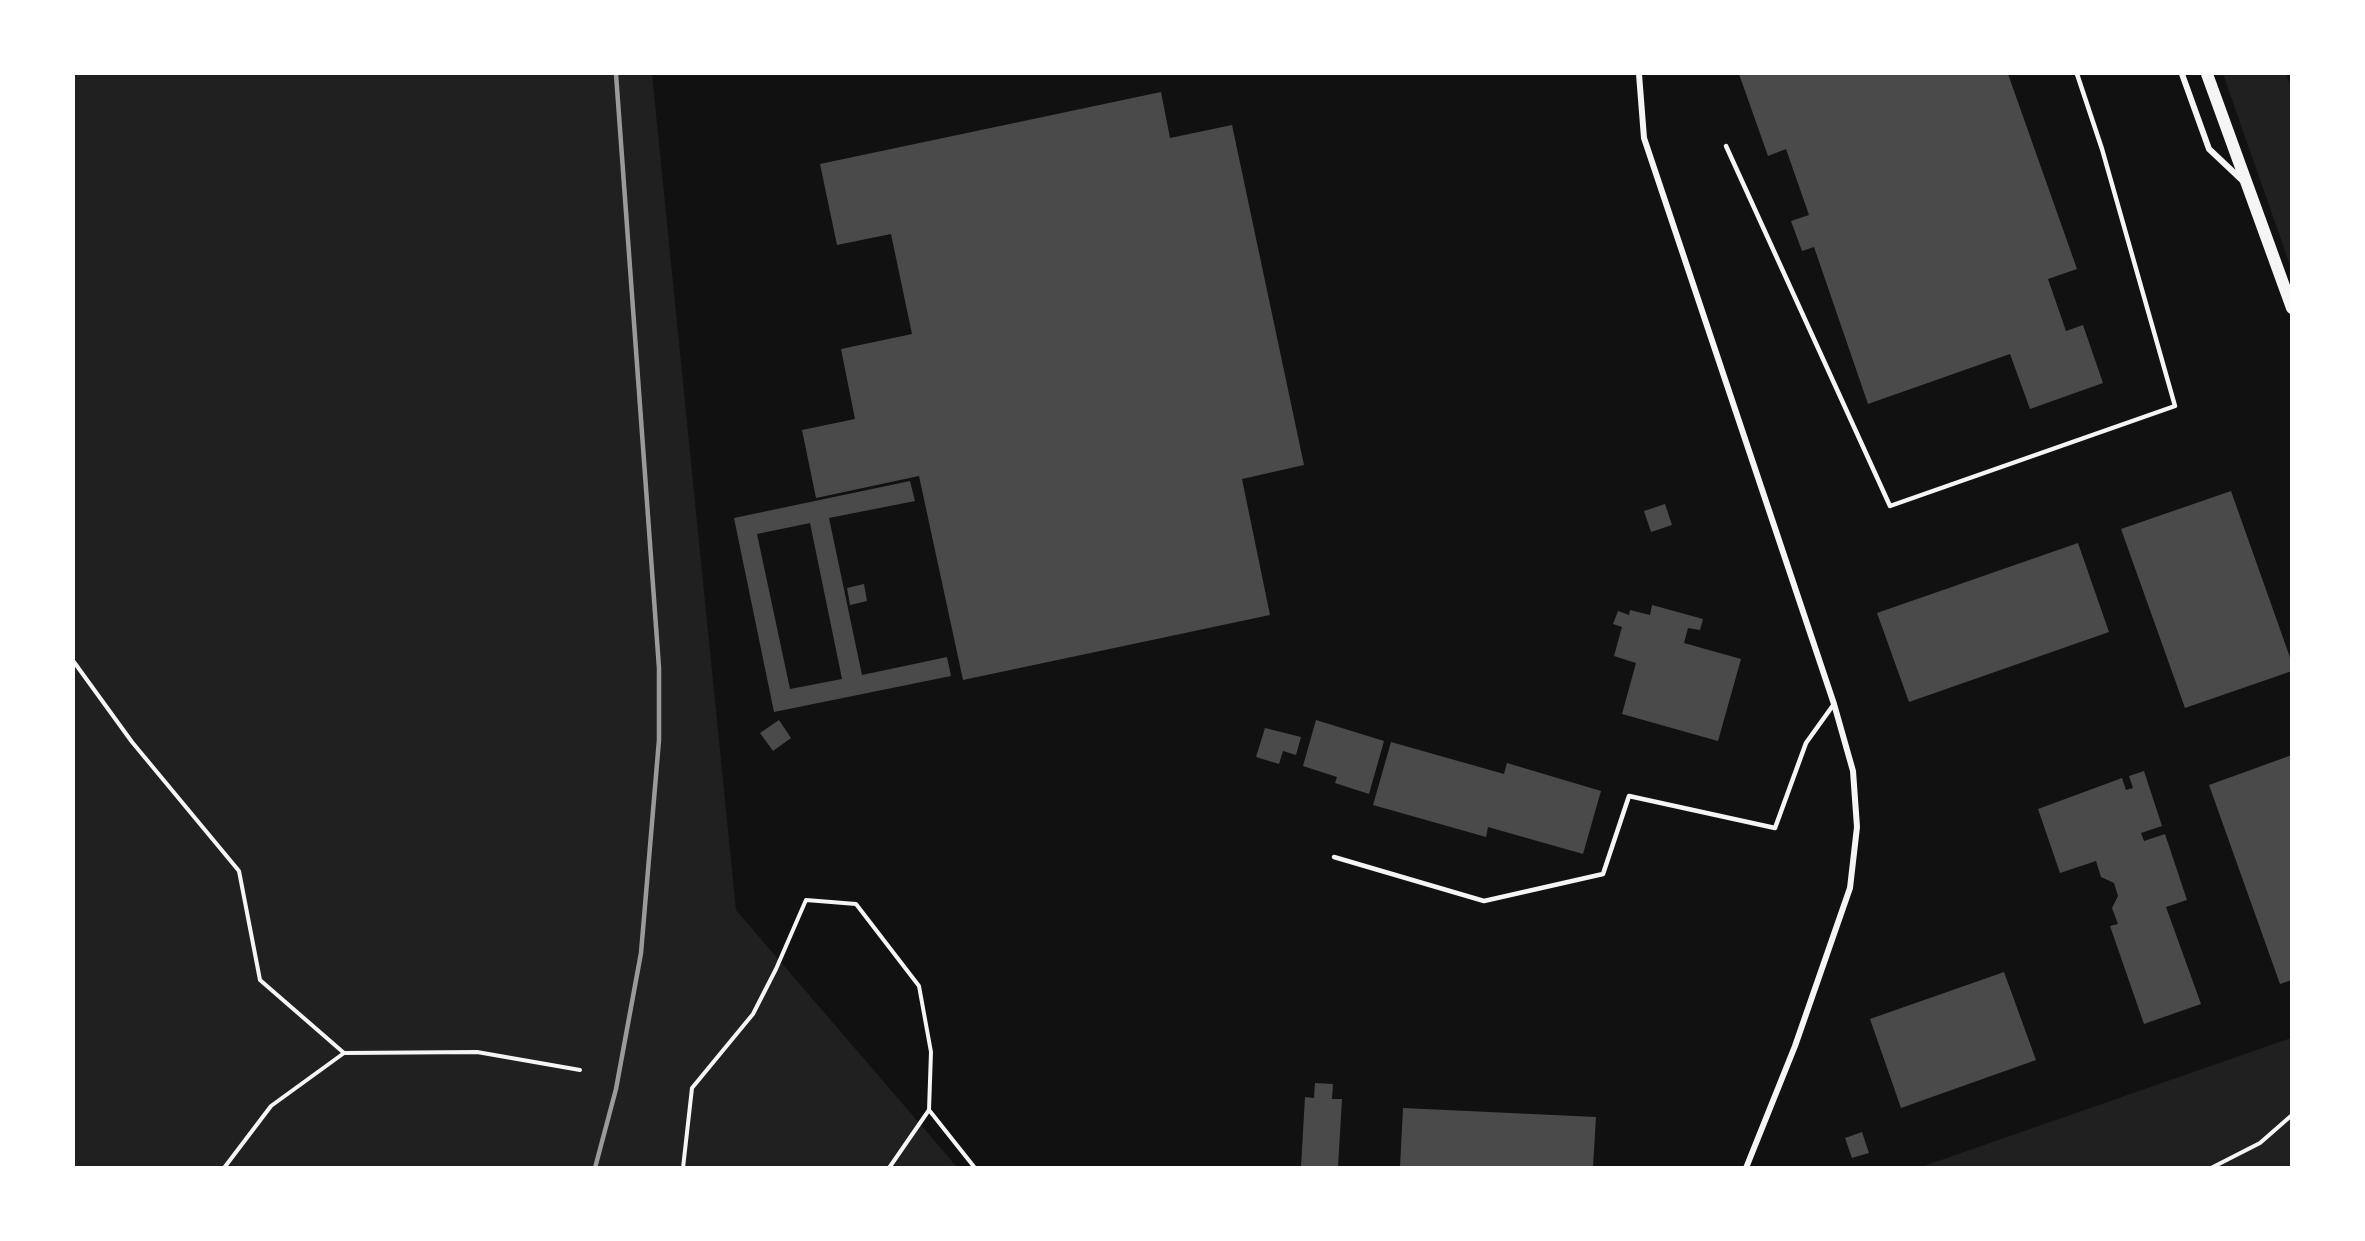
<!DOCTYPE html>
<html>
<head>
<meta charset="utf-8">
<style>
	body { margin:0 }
	#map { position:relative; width:2365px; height:1241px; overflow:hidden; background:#111; font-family:"Asap Condensed",sans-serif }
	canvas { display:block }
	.frame { position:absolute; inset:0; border:75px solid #fff; pointer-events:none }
</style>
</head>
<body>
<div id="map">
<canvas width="2365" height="1241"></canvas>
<div class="frame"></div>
</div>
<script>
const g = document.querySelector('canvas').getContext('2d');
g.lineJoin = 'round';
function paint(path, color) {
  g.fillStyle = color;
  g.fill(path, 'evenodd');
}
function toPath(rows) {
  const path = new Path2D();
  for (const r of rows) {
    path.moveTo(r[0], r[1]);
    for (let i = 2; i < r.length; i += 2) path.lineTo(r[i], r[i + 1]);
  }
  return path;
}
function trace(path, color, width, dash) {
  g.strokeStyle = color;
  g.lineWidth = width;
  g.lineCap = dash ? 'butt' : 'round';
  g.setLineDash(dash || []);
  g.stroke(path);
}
const green = toPath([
	[74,74,652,74,736,910,957,1167,74,1167],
	[2223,74,2286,74,2292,89,2291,268],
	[2291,1038,2291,1167,1921,1167]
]);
const building = toPath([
	[1739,74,2008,74,2077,269,2048,279,2066,331,2083,325,2103,383,2030,409,2010,354,1868,404,1814,247,1802,251,1791,221,1809,215,1786,149,1768,156],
	[1161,92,1170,138,1232,125,1304,465,1242,479,1270,615,963,680,919,476,816,498,802,430,855,419,841,349,912,334,891,234,837,245,820,164],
	[910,481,915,501,829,518,862,675,947,657,951,676,774,712,734,518],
	[810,523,842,679,790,689,757,534],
	[2231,491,2292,663,2292,671,2185,708,2121,529],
	[1665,504,1672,525,1651,532,1644,511],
	[2078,543,2109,632,1909,702,1877,613],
	[864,584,867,601,850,605,847,588],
	[1652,605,1703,619,1700,630,1688,628,1684,643,1741,659,1718,741,1622,714,1636,663,1614,656,1622,627,1613,624,1618,611,1629,615,1630,610,1650,615],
	[779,720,791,738,773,751,760,733],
	[1316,720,1384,741,1369,794,1335,783,1337,777,1303,766],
	[1265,728,1301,737,1296,755,1283,751,1279,764,1256,757],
	[1391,742,1504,774,1507,763,1601,791,1583,854,1488,827,1486,837,1373,805],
	[2292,755,2292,980,2280,984,2209,785],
	[2144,771,2162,826,2141,833,2144,841,2165,834,2187,900,2166,907,2201,1004,2144,1024,2110,926,2118,924,2112,908,2118,896,2114,883,2101,877,2096,861,2060,873,2038,809,2122,778,2126,790,2133,788,2129,776],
	[2004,972,2036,1060,1901,1108,1870,1019],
	[1315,1083,1333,1084,1332,1099,1342,1099,1338,1167,1301,1167,1305,1097,1314,1098],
	[1403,1108,1596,1117,1593,1167,1400,1167],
	[1862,1132,1869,1153,1852,1158,1845,1138]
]);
const path = toPath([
	[74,662,132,742,239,871,260,980,344,1053],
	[224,1168,271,1106,344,1053,477,1052,580,1070],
	[683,1168,692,1088,753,1014,776,969,806,900,856,904,919,986,931,1052,929,1110],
	[889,1168,929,1110,975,1168],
	[2211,1168,2260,1143,2292,1115]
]);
const service = toPath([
	[1726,146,1890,506,2175,406,2102,149,2077,74],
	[1334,857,1484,901,1603,874,1629,796,1775,828,1806,743,1834,704]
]);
const minor = toPath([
	[1639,74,1644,138,1834,704,1853,771,1857,827,1850,888,1795,1046,1746,1168],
	[2182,74,2209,149,2244,182]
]);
const secondary = toPath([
	[2207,74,2292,308]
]);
const rail = toPath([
	[595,1168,616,1089,641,953,659,740,659,668,616,74]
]);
paint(green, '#202020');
paint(building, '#4a4a4a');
trace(path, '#f5f5f5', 4);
trace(service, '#f5f5f5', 4.5);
trace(minor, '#f5f5f5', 6);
trace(secondary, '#f5f5f5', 12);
trace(rail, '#9a9a9a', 4.5);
</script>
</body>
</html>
